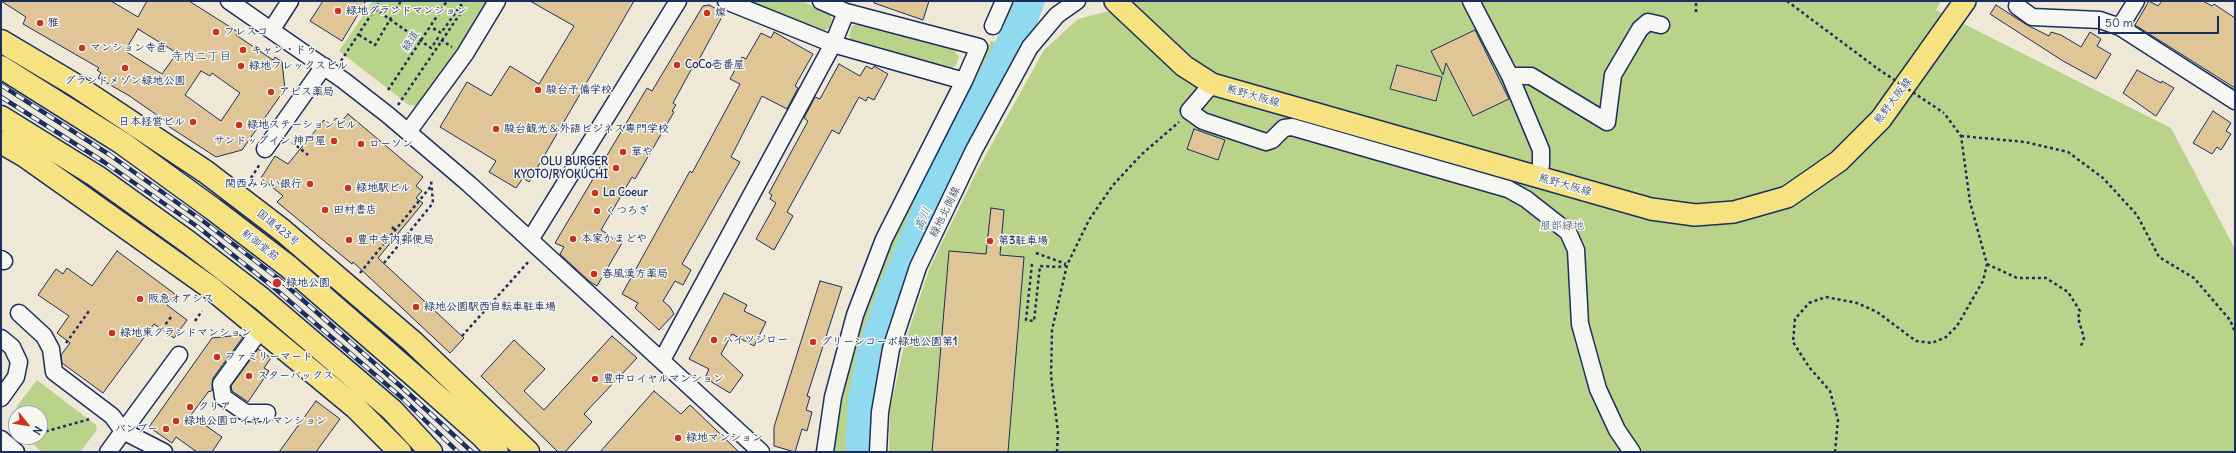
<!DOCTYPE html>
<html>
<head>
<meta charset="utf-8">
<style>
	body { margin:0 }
	#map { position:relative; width:2236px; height:453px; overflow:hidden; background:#efe8d6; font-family:Delius,sans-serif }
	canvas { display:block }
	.frame { position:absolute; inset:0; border:2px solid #1b2f5e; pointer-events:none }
	.north { position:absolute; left:8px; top:405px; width:40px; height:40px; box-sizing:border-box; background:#f6f6f2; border:1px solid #9ea6b7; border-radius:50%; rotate:120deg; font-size:11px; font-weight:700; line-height:16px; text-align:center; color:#1b2f5e }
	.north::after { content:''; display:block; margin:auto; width:14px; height:18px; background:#c8321e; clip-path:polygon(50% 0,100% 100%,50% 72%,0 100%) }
	.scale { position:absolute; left:2098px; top:16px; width:121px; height:18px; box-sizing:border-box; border:2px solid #1b2f5e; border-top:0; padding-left:5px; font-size:12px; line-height:14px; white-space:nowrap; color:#1b2f5e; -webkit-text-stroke:3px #f6f6f2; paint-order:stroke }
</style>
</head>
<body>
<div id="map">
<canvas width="2236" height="453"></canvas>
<div class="frame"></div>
<div class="north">N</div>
<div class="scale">50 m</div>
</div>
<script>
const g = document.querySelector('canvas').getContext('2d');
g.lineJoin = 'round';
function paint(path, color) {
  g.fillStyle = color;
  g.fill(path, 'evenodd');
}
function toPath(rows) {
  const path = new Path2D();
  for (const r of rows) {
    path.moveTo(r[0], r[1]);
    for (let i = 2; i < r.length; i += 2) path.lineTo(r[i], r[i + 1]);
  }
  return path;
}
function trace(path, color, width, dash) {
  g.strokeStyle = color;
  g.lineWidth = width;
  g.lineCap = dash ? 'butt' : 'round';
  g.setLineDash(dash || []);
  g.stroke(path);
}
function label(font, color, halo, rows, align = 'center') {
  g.font = font + ' Delius,"Klee One",sans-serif';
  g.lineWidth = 3;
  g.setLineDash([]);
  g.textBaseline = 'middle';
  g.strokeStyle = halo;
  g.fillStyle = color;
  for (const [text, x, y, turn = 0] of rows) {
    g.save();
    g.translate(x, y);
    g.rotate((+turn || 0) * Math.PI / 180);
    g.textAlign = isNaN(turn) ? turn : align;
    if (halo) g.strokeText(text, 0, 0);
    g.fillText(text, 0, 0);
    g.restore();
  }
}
const green = toPath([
	[373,1,487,1,455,53,419,106,409,105,339,51],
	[746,1,801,1,828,12,832,19,829,28,823,31],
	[1014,1,1026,1,1019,18,932,184,885,292,868,346,857,400,855,452,832,452,839,398,860,316,889,244,991,41,995,42],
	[1126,1,1941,1,1936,10,2171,128,2235,249,2235,452,889,452,890,411,904,345,930,267,979,167,1044,50,1078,19,1109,11],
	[861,24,954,50,959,57,956,65,949,70,854,44,849,36,852,26],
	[37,380,96,425,97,430,80,452,42,452,25,437,40,437,40,413,16,413,16,423,15,415,17,406]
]);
const river = toPath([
	[860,452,862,401,873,348,892,292,937,185,1023,20,1030,1]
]);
const building = toPath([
	[1,1,111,1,138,17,147,1,189,1,238,32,236,35,273,60,275,57,282,62,285,89,242,150,216,157,168,126,170,124,128,95,98,78,101,73,97,70,99,68,23,24,26,17,1,1],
	[138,29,177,53,162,74,125,51,138,29],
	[201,71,210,76,212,73,240,93,221,121,185,95,201,71],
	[323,1,366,1,342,41,310,21,323,1],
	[530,1,634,1,529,182,523,178,516,188,489,172,496,161,440,127,467,82,491,96,510,66,539,84,574,26,530,1],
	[874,1,929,1,923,20,874,3,874,1],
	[2149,1,2158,6,2162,1,2203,1,2212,6,2214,4,2235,18,2235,88,2135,25,2149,1],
	[709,5,724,13,694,69,692,68,673,103,676,105,672,111,674,112,635,179,632,177,601,230,622,243,597,286,589,281,560,254,564,247,555,243,647,88,652,91,703,6,709,5],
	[1996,5,2027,25,2049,36,2051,32,2061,35,2081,47,2090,32,2101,39,2097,46,2111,54,2096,79,2063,61,1990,14,1996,5],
	[1475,30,1509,99,1473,116,1446,63,1443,75,1431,51,1475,30],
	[774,32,813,54,795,86,798,88,787,109,762,96,731,157,740,162,682,264,691,270,683,285,675,281,663,301,670,307,674,314,659,330,635,308,638,303,622,294,690,171,692,173,740,84,730,79,742,57,746,59,761,33,771,38,774,32],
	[839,64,860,76,866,66,872,69,874,66,888,74,874,100,868,97,866,101,859,97,839,134,832,130,787,212,793,216,774,250,756,239,776,203,770,199,772,195,769,193,808,121,804,118,815,97,820,99,839,64],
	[1397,65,1442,77,1436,101,1390,89,1397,65],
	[2137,70,2161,83,2162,81,2174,88,2156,116,2123,93,2137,70],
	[2213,111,2231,123,2226,131,2231,134,2221,150,2217,147,2212,154,2193,143,2213,111],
	[348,114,423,177,416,186,422,191,416,198,423,203,378,258,464,338,450,353,353,262,352,264,277,202,283,196,261,178,275,156,288,164,324,120,330,125,336,118,341,122,348,114],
	[1194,129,1225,140,1218,160,1187,149,1194,129],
	[991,208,1004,210,1000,255,1024,257,1008,452,932,452,949,251,986,254,991,208],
	[117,251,175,294,167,305,187,320,174,338,154,324,103,393,62,363,61,355,70,343,57,333,69,316,38,295,56,269,63,274,67,268,92,286,117,251],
	[820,281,842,287,807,396,810,397,806,410,812,412,807,431,802,429,795,452,774,446,774,427,820,281],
	[724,293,747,305,744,311,766,322,754,346,732,334,721,354,743,375,730,393,705,378,709,369,689,359,724,293],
	[240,335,243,337,213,378,212,390,210,392,209,391,191,415,222,437,212,452,197,452,176,437,172,443,149,427,212,338,240,335],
	[612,336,637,358,584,414,592,422,565,452,558,452,481,376,514,340,545,369,524,391,544,410,612,336],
	[258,349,271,358,264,368,269,371,248,402,232,391,231,386,258,349],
	[654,391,681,414,690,405,739,452,600,452,654,391],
	[316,401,340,419,316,452,279,452,316,401]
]);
const path = toPath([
	[1787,1,1878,69],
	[375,9,431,48,438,38,452,47],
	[1696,12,1696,1],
	[359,35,375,45,401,1],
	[341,61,380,1],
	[388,90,447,1],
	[398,105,464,8,461,5,441,33,431,27],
	[1961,136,2025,142,2068,152,2103,178,2137,215,2159,257,2194,278,2230,320,2235,332],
	[292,142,308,155],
	[251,178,260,164],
	[392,227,395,230],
	[1036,253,1066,264],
	[384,263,433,203,431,180],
	[1032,264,1026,320,1034,321,1040,266,1059,267,1066,265],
	[1987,264,2017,278,2046,278,2068,292,2080,311,2078,318,2084,338,2081,346],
	[360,273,432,185],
	[195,321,202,311],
	[162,329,171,317],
	[462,336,530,260],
	[66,343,89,311],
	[40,433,90,419],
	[1057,452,1058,432,1051,376,1052,330,1067,265,1089,220,1113,185,1142,154,1179,122],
	[1835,452,1838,420,1830,391,1809,367,1793,342,1795,319,1809,303,1826,297,1857,303,1877,312,1916,341,1932,343,1946,337,1957,326,1983,281,1987,264,1970,202,1961,136,1944,113]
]);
const minor = toPath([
	[229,1,343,80,388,115,469,184,761,452],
	[726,1,833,44,964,81],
	[821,1,846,12,979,47,964,81,884,239,855,315,833,397,825,452],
	[1471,1,1510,76,1541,150,1541,165,1538,177],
	[2136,1,2120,27,2235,101],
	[2017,6,2032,17,2100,20,2120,27],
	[993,26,1004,1],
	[272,29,290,1],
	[1510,76,1531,76,1607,122,1613,75,1640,29,1648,22,1661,25],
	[1212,84,1189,111,1203,121,1266,142,1272,140,1284,128,1292,127,1508,189,1526,199,1568,232,1576,250,1580,324,1598,389,1617,430,1632,452],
	[408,132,465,54,497,1],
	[265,149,324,66],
	[530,240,678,1],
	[1,259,4,261],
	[19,313,44,336,51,349,54,372,112,416,123,431,164,452],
	[261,329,221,384,223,397,246,413,267,413],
	[1,338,12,347,19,362,16,377,1,398],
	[662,360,833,44,846,12],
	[1,439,16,452],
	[108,452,179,355],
	[878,452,880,412,891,349,918,267,974,150,1030,47,1057,15,1077,1]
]);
const major = toPath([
	[1115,1,1184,66,1212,84,1651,209,1695,215,1734,212,1787,197,1839,161,1881,119,1965,1]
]);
const highway = toPath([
	[1,41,75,85,206,172,282,230,413,342,528,452],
	[1,67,122,143,213,209,289,267,419,380,482,436,497,452],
	[1,117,96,176,188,242,262,299,392,410,431,452],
	[1,142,25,156,211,288,355,407,400,452]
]);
const rail = toPath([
	[1,85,110,155,203,221,279,279,406,391,472,452],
	[1,97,104,162,198,227,273,287,401,397,458,452]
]);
const pathBridge = toPath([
	[1878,69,1944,113]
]);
const markers = [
	[338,11,4,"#c8321e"],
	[707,13,4,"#c8321e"],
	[40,23,4,"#c8321e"],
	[216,32,4,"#c8321e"],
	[82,48,4,"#c8321e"],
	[243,50,4,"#c8321e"],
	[677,65,4,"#c8321e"],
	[241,66,4,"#c8321e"],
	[125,68,4,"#c8321e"],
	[538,90,4,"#c8321e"],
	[271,92,4,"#c8321e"],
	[193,122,4,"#c8321e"],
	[239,125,4,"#c8321e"],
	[496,129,4,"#c8321e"],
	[334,141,4,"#c8321e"],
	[361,144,4,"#c8321e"],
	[623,152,4,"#c8321e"],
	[616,168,4,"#c8321e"],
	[310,184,4,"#c8321e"],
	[348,188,4,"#c8321e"],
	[595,193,4,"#c8321e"],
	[325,210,4,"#c8321e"],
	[597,211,4,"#c8321e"],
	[573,239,4,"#c8321e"],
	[349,240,4,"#c8321e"],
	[990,241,4,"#c8321e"],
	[594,274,4,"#c8321e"],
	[277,283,5,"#c8321e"],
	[140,299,4,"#c8321e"],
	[416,307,4,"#c8321e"],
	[112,333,4,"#c8321e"],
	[714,340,4,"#c8321e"],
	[813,342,4,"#c8321e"],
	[217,357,4,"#c8321e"],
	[249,376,4,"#c8321e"],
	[595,379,4,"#c8321e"],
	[190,407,4,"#c8321e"],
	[176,421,4,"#c8321e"],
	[166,429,4,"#c8321e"],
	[678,438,4,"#c8321e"]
];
const poiNames = [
	["緑地グランドマンション",346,11],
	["燦",715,13],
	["雅",48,23],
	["フレスコ",224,32],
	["マンション寺直",90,48],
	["キャン・ドゥ",251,50],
	["CoCo壱番屋",685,65],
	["緑地フレックスビル",249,66],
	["グランドメゾン緑地公園",125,81,"center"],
	["駿台予備学校",546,90],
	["アピス薬局",279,92],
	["日本経営ビル",185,122,"right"],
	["緑地ステーションビル",247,125],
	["駿台観光＆外語ビジネス専門学校",504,129],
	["サンドッグイン 神戸屋",326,141,"right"],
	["ローソン",369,144],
	["華や",631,152],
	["OLU BURGER",608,162,"right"],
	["KYOTO/RYOKUCHI",608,175,"right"],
	["関西みらい銀行",302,184,"right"],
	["緑地駅ビル",356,188],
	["La Coeur",603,193],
	["田村書店",333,210],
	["くつろぎ",605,211],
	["本家かまどや",581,239],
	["豊中寺内郵便局",357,240],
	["第3駐車場",998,241],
	["春風漢方薬局",602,274],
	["緑地公園",286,283],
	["阪急オアシス",148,299],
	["緑地公園駅西自転車駐車場",424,307],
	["緑地東グランドマンション",120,333],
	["ハイツジロー",722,340],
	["グリーンコーポ緑地公園第1",821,342],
	["ファミリーマート",225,357],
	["スターバックス",257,376],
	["豊中ロイヤルマンション",603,379],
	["クリア",198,407],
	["緑地公園ロイヤルマンション",184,421],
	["バンブー",158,429,"right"],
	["緑地マンション",686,438]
];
const streetNames = [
	["緑道",411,41,-56],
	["熊野大阪線",1253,96,16],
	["熊野大阪線",1893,101,-53],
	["熊野大阪線",1565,185,16],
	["緑地北側線",945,212,-64],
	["国道423号",278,228,39],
	["新御堂筋",260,245,38]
];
const parkNames = [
	["服部緑地",1562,226]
];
const neighbourhoodNames = [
	["寺内二丁目",201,57]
];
const waterNames = [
	["高川",923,219,-67]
];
paint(green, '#b9d38b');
trace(river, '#8fdaef', 29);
paint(building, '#e0c696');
trace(building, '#1b2f5e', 1);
trace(minor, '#1b2f5e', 19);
trace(major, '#1b2f5e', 24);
trace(highway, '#1b2f5e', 25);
trace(path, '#1b2f5e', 2.5, [3, 3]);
trace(minor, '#f6f6f2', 16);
trace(major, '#f7e281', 21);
trace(highway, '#f7e281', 22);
trace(rail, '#1b2f5e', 4.5);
trace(rail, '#f6f6f2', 3, [9]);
trace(pathBridge, '#1b2f5e', 2.5, [3, 3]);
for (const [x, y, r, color] of markers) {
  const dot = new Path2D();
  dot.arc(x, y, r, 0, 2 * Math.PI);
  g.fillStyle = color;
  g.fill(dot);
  trace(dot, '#f6f6f2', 1.5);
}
label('bold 11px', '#1b2f5e', '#f6f6f2', poiNames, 'left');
label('11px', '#1b2f5e', '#f6f6f2', streetNames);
label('11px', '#425869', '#f6f6f2', parkNames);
label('12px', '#1b2f5e', '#f6f6f2', neighbourhoodNames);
label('italic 12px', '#385a82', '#f6f6f2', waterNames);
</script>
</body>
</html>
